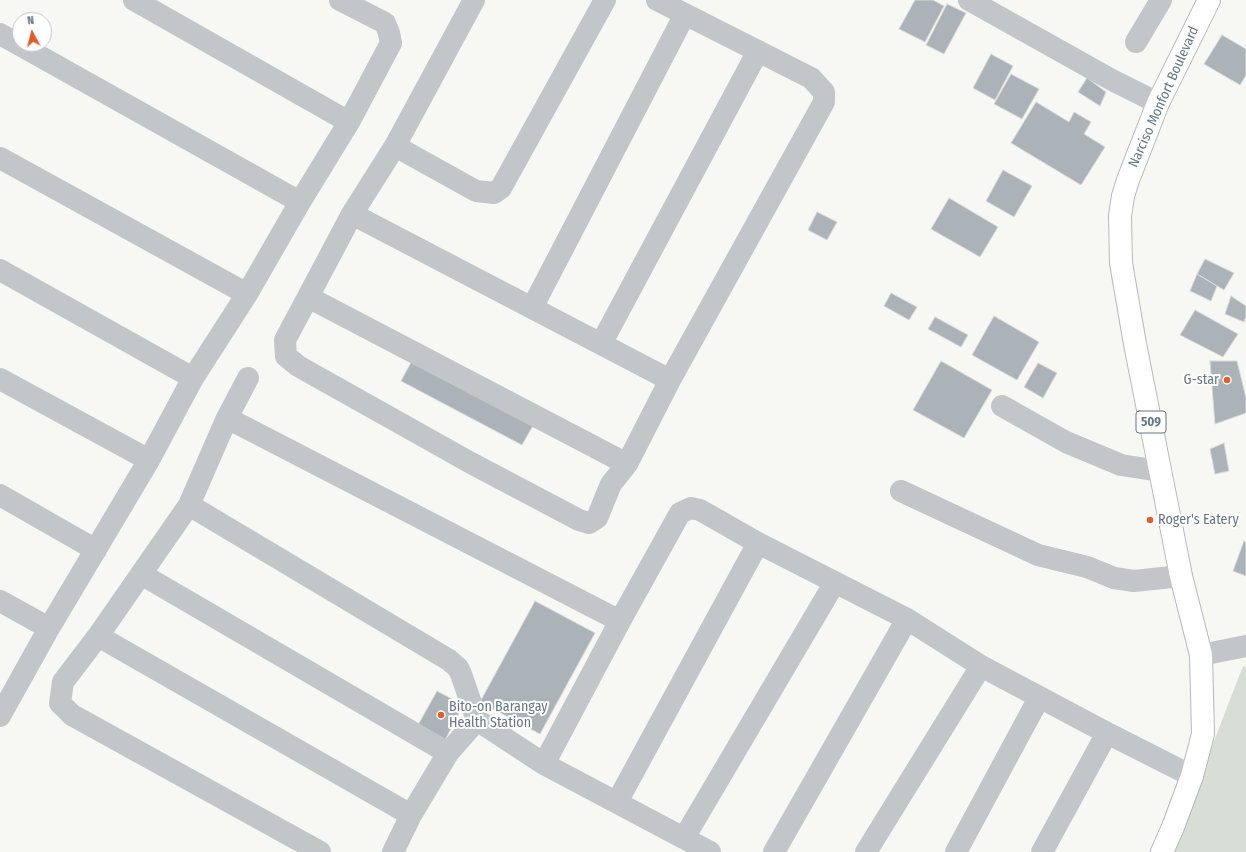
<!DOCTYPE html>
<html>
<head>
<meta charset="utf-8">
<style>
	body { margin:0 }
	#map { position:relative; width:1246px; height:852px; overflow:hidden; background:#f7f7f4; font-family:"Fira Sans Condensed",sans-serif }
	canvas { display:block }
	.north { position:absolute; left:12px; top:12px; width:40px; height:40px; box-sizing:border-box; background:#fff; border:1px solid #c2c8ce; border-radius:50%; rotate:353deg; font-size:11px; font-weight:700; line-height:16px; text-align:center; color:#667684 }
	.north::after { content:''; display:block; margin:auto; width:14px; height:18px; background:#e05e2b; clip-path:polygon(50% 0,100% 100%,50% 72%,0 100%) }
</style>
</head>
<body>
<div id="map">
<canvas width="1246" height="852"></canvas>
<div class="north">N</div>
</div>
<script>
const g = document.querySelector('canvas').getContext('2d');
g.lineJoin = 'round';
function paint(path, color) {
  g.fillStyle = color;
  g.fill(path, 'evenodd');
}
function toPath(rows) {
  const path = new Path2D();
  for (const r of rows) {
    path.moveTo(r[0], r[1]);
    for (let i = 2; i < r.length; i += 2) path.lineTo(r[i], r[i + 1]);
  }
  return path;
}
function trace(path, color, width, dash) {
  g.strokeStyle = color;
  g.lineWidth = width;
  g.lineCap = dash ? 'butt' : 'round';
  g.setLineDash(dash || []);
  g.stroke(path);
}
function label(font, color, halo, rows, align = 'center') {
  g.font = font + ' "Fira Sans Condensed",sans-serif';
  g.lineWidth = 4;
  g.setLineDash([]);
  g.textBaseline = 'middle';
  g.strokeStyle = halo;
  g.fillStyle = color;
  for (const [text, x, y, turn = 0] of rows) {
    g.save();
    g.translate(x, y);
    g.rotate((+turn || 0) * Math.PI / 180);
    g.textAlign = isNaN(turn) ? turn : align;
    if (halo) g.strokeText(text, 0, 0);
    g.fillText(text, 0, 0);
    g.restore();
  }
}
const green = toPath([
	[1243,666,1246,667,1246,852,1171,852]
]);
const building = toPath([
	[915,0,933,0,944,6,925,42,899,29,915,0],
	[947,4,966,13,944,54,926,45,947,4],
	[1222,35,1246,49,1246,75,1240,85,1204,64,1222,35],
	[991,54,1013,66,995,100,973,88,991,54],
	[1011,74,1039,89,1022,119,994,104,1011,74],
	[1087,78,1106,92,1100,106,1078,92,1087,78],
	[1036,102,1069,122,1074,112,1091,122,1084,134,1105,147,1081,185,1011,143,1036,102],
	[1003,170,1032,186,1014,217,986,201,1003,170],
	[949,198,998,227,980,257,931,229,949,198],
	[817,212,837,222,827,240,808,230,817,212],
	[1205,259,1234,273,1224,290,1197,274,1205,259],
	[1197,274,1217,286,1211,301,1190,291,1197,274],
	[891,293,917,307,909,320,884,306,891,293],
	[1231,296,1246,306,1246,316,1244,322,1225,314,1231,296],
	[1195,310,1238,334,1223,357,1180,335,1195,310],
	[994,316,1039,342,1017,380,972,355,994,316],
	[935,317,968,335,961,347,928,329,935,317],
	[414,357,535,422,522,445,401,381,414,357],
	[941,361,992,390,964,438,913,410,941,361],
	[1210,361,1237,361,1246,398,1246,413,1215,424,1210,361],
	[1038,363,1057,373,1043,398,1024,387,1038,363],
	[1224,443,1229,471,1215,474,1210,449,1224,443],
	[1244,541,1246,542,1246,576,1233,571,1244,541],
	[535,601,595,633,540,734,480,702,535,601],
	[437,691,463,705,445,740,418,725,437,691]
]);
const minor = toPath([
	[134,0,349,122],
	[474,0,395,146,352,214,308,297,285,340,286,356,298,366,471,463,579,520,589,523,597,518,611,484,627,464,670,380,824,102,824,92,811,78,657,0],
	[969,0,1112,80,1158,103],
	[0,34,300,202],
	[1136,42,1161,0],
	[395,146,476,191,494,193,501,188,605,0],
	[0,158,247,294],
	[352,214,670,380],
	[0,270,193,378],
	[308,297,627,464],
	[532,308,685,14],
	[601,344,758,51],
	[248,378,227,418,189,505,98,636,63,682,60,703,72,715,320,852],
	[0,379,149,460],
	[1002,406,1066,442,1121,465,1160,471],
	[227,418,620,621],
	[901,491,1038,555,1087,567,1114,578,1134,581,1181,576],
	[0,495,96,550],
	[189,505,449,660,458,668,461,674,477,720,544,764,710,852],
	[141,574,448,753],
	[0,601,49,628],
	[98,636,411,815],
	[1201,655,1246,646],
	[0,716,49,628,149,460,193,378,247,294,300,202,349,122,391,43,389,33,385,23,340,0],
	[544,764,620,621,680,513,691,508,700,510,758,543,907,619,981,666,1107,733,1192,776],
	[617,802,758,543],
	[684,838,835,582],
	[393,852,411,815,448,753,477,720],
	[774,852,907,619],
	[866,852,981,666],
	[956,852,1039,698],
	[1042,852,1107,733]
]);
const major = toPath([
	[1162,852,1173,827,1192,776,1203,734,1201,655,1181,576,1135,344,1121,263,1120,216,1123,196,1128,180,1158,103,1209,0]
]);
const markers = [
	[1227,380,4,"#e05e2b"],
	[1150,520,4,"#e05e2b"],
	[441,715,4,"#e05e2b"]
];
const shields = [
	[1151,422,30]
];
const shieldNames = [
	["509",1151,422]
];
const streetNames = [
	["Narciso Monfort Boulevard",1164,97,-66]
];
const poiNames = [
	["G-star",1219,380,"right"],
	["Roger's Eatery",1158,520],
	["Bito-on Barangay",449,707],
	["Health Station",449,723]
];
paint(green, '#d8ded5');
paint(building, '#abb3b8');
trace(building, '#d8d8d6', 1);
trace(major, '#b5b9bd', 24);
trace(minor, '#c2c6c9', 22);
trace(major, '#fff', 22);
for (const [x, y, r, color] of markers) {
  const dot = new Path2D();
  dot.arc(x, y, r, 0, 2 * Math.PI);
  g.fillStyle = color;
  g.fill(dot);
  trace(dot, '#fff', 1.5);
}
for (const [x, y, w] of shields) {
  const box = new Path2D();
  box.roundRect(x - w / 2, y - 11, w, 22, 3);
  g.fillStyle = '#fff';
  g.fill(box);
  trace(box, '#667684', 1);
}
label('bold 13px', '#667684', null, shieldNames);
label('14px', '#667684', '#fff', streetNames);
label('14px', '#667684', '#fff', poiNames, 'left');
</script>
</body>
</html>
